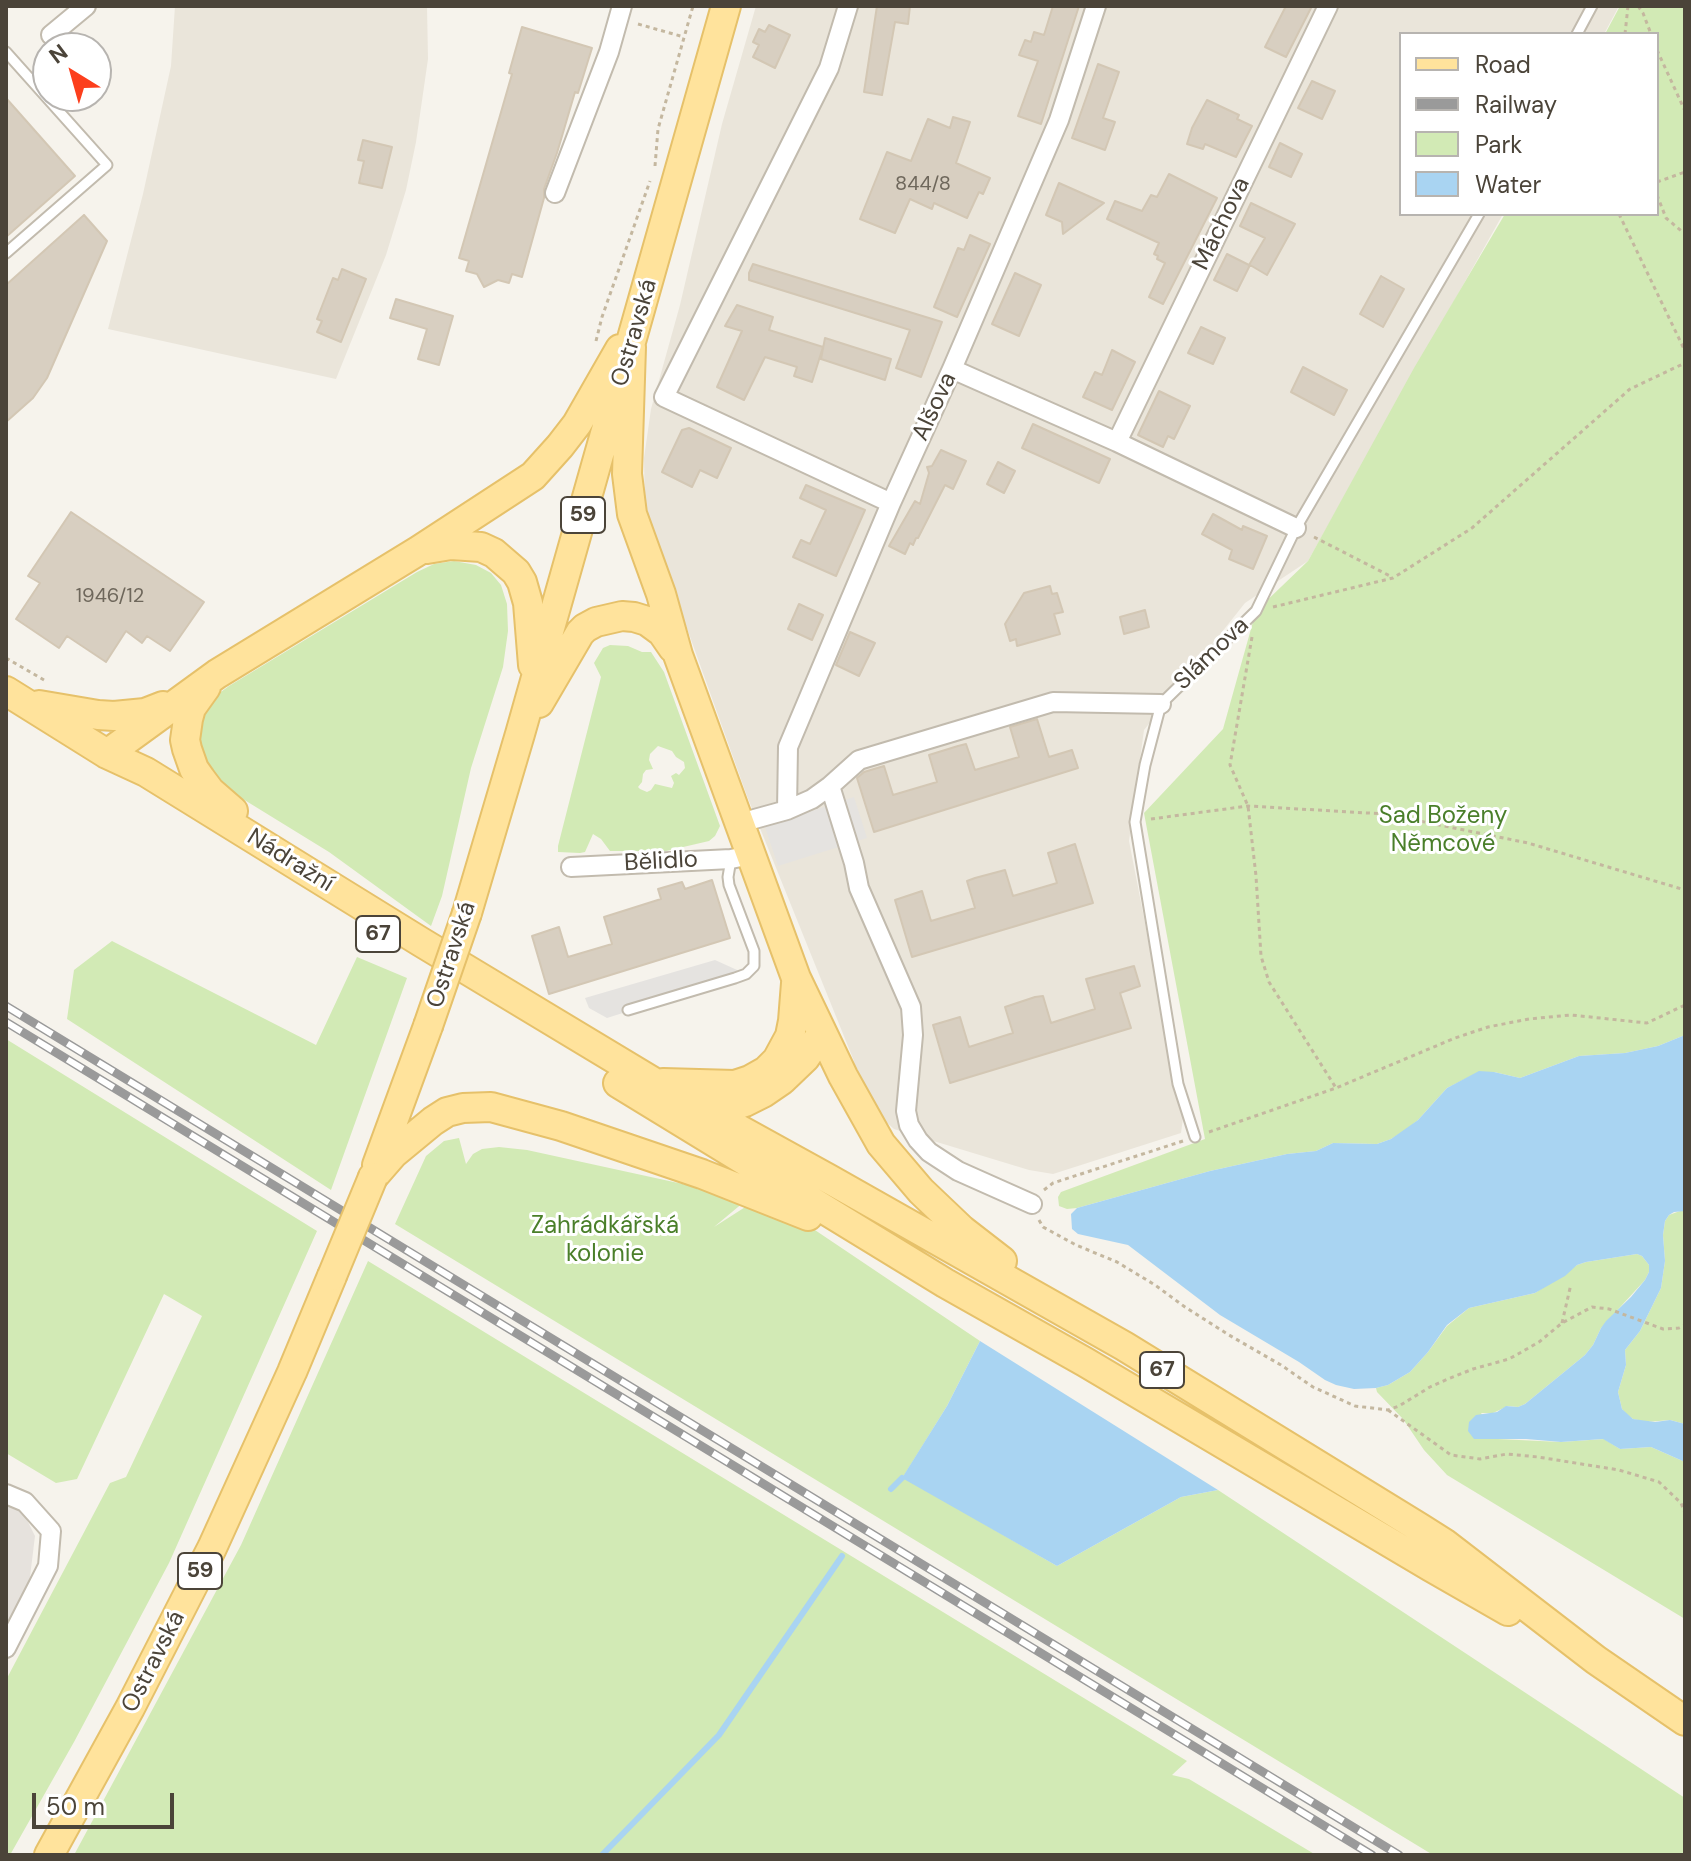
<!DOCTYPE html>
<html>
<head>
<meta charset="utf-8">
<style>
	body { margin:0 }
	#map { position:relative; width:1691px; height:1861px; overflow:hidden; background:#f6f3ec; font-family:"DM Sans",sans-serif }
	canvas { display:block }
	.frame { position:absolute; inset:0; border:8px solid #4b4439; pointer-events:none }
	.legend { position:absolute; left:1399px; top:32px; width:260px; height:184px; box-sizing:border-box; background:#fff; border:2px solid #b7b4b0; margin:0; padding:10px 14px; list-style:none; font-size:24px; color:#4b4439 }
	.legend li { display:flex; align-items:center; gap:16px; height:40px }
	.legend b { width:40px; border:2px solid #b7b4b0 }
	.north { position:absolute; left:32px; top:32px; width:80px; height:80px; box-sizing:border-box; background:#fff; border:2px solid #b7b4b0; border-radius:50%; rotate:323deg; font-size:22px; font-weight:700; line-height:32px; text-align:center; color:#4b4439 }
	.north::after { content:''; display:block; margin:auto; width:28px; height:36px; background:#fc3f1d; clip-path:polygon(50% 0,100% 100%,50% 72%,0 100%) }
	.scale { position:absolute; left:32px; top:1793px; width:142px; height:36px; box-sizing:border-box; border:4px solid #4b4439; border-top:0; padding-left:10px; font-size:24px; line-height:28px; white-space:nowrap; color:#4b4439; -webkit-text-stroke:6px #fff; paint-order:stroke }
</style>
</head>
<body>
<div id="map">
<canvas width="1691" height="1861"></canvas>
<div class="frame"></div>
<ul class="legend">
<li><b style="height:10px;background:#ffe39c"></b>Road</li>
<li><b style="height:10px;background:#9a9a9a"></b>Railway</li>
<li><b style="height:22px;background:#d2eab5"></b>Park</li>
<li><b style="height:22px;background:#a9d4f2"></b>Water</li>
</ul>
<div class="north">N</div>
<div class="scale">50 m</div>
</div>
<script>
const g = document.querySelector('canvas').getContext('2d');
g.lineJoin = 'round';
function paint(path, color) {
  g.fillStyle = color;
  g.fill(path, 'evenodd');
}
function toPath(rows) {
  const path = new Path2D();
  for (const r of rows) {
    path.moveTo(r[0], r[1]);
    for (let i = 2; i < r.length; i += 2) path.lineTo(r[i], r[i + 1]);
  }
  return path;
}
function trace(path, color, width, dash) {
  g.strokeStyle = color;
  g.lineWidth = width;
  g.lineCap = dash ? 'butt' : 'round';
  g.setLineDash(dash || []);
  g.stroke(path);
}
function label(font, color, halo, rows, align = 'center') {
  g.font = font + ' "DM Sans",sans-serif';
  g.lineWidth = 6;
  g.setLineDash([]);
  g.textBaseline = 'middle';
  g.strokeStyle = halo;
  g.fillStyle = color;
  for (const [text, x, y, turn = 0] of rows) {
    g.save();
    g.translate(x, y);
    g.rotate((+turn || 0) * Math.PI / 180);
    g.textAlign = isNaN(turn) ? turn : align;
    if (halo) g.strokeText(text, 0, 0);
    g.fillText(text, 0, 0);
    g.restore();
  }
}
const residential = toPath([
	[175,6,427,6,428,59,416,142,406,190,386,255,336,379,108,329,143,194,171,66],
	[756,6,1619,6,1604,34,1401,34,1401,214,1503,214,1308,561,1245,603,1144,730,1129,841,1183,1118,1181,1133,1053,1174,1029,1170,894,1129,878,1115,857,1078,854,1061,747,796,645,511,644,458,651,409,680,305,722,124]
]);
const industrial = toPath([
	[6,1504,22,1510,35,1536,29,1585,6,1629]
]);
const green = toPath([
	[1620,6,1685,6,1685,1035,1658,1046,1625,1053,1579,1056,1520,1078,1494,1072,1479,1072,1447,1088,1418,1120,1406,1130,1391,1139,1377,1144,1333,1143,1316,1151,1287,1154,1210,1171,1077,1208,1067,1209,1059,1206,1058,1197,1061,1192,1205,1139,1144,813,1223,729,1256,611,1308,561,1414,368,1505,214,1657,214,1657,34,1605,34],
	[454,561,476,565,491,573,501,585,507,604,508,631,503,667,471,768,442,896,431,926,329,852,225,788,213,774,202,754,198,734,202,715,214,697,229,686,417,572,434,564],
	[610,645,628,646,642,652,651,652,664,672,720,826,715,836,709,841,666,851,610,851,601,839,593,834,585,852,580,853,558,852,558,846,601,677,594,663,603,648],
	[658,746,672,751,676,757,684,762,685,768,679,775,676,773,671,776,674,783,672,788,655,784,651,790,647,792,640,789,638,787,642,782,643,774,646,770,653,769,649,760,650,754],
	[112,941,316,1045,357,957,407,978,331,1190,67,1019,74,970],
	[6,1039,317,1231,169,1563,74,1742,10,1855,6,1855,6,1680,110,1483,126,1477,202,1316,164,1294,77,1479,56,1483,6,1453],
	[459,1138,466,1164,473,1154,482,1149,499,1147,527,1150,692,1186,744,1202,714,1227,750,1204,800,1220,980,1341,947,1406,903,1477,1057,1566,1181,1497,1218,1490,1685,1798,1685,1855,1433,1855,395,1224,426,1156,444,1141],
	[1680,1211,1685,1211,1685,1424,1670,1420,1647,1422,1633,1419,1626,1414,1622,1409,1618,1392,1626,1365,1625,1350,1640,1331,1661,1288,1665,1261,1663,1235,1665,1221,1669,1215],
	[1637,1254,1642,1256,1649,1265,1649,1272,1645,1280,1601,1328,1593,1345,1585,1355,1525,1404,1518,1407,1508,1406,1493,1413,1481,1413,1498,1439,1561,1442,1604,1439,1620,1449,1651,1447,1685,1462,1685,1619,1447,1475,1424,1450,1403,1419,1377,1392,1376,1388,1388,1385,1410,1372,1428,1352,1447,1326,1469,1308,1535,1293,1577,1265,1586,1262],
	[368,1261,1187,1761,1172,1775,1189,1779,1316,1855,74,1855,241,1545]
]);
const parking = toPath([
	[854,797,867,838,778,866,765,827],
	[715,960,746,974,607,1018,589,1008,585,998]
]);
const water = toPath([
	[1685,1035,1685,1211,1674,1212,1669,1215,1665,1221,1663,1235,1665,1261,1661,1288,1640,1331,1625,1350,1626,1365,1618,1392,1622,1409,1633,1419,1655,1422,1670,1420,1685,1424,1685,1462,1651,1447,1620,1449,1603,1439,1561,1442,1526,1439,1474,1439,1468,1431,1469,1422,1476,1415,1497,1412,1506,1406,1518,1407,1525,1404,1585,1355,1593,1345,1601,1328,1606,1321,1631,1297,1645,1280,1649,1272,1649,1265,1642,1256,1637,1254,1586,1262,1577,1265,1565,1276,1535,1293,1469,1308,1447,1325,1428,1352,1410,1372,1388,1385,1376,1388,1354,1389,1336,1385,1325,1380,1299,1362,1220,1315,1128,1245,1078,1234,1072,1229,1071,1214,1077,1208,1210,1171,1287,1154,1316,1151,1333,1143,1377,1144,1391,1139,1418,1120,1447,1088,1479,1071,1494,1072,1520,1078,1579,1056,1625,1053,1658,1046],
	[980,1341,1218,1490,1181,1497,1057,1566,902,1478,947,1406]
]);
const stream = toPath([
	[891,1489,902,1478],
	[602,1855,719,1735,842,1556]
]);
const building = toPath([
	[877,6,910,6,908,24,895,22,882,95,864,92,877,6],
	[1053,6,1079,6,1041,124,1018,116,1038,61,1019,55,1025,40,1031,42,1034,32,1044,35,1053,6],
	[1286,6,1312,6,1286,57,1265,47,1286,6],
	[769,25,790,35,775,68,753,57,759,45,753,42,759,29,765,32,769,25],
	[522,27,592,48,578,93,575,92,557,153,544,189,544,198,522,277,512,274,509,283,498,280,484,287,477,274,466,271,469,261,459,258,512,74,509,73,522,27],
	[1098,64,1119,72,1103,118,1115,122,1105,150,1072,138,1098,64],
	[1312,81,1335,91,1322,119,1298,108,1312,81],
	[6,98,75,176,6,237,6,98],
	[1207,100,1239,115,1237,119,1252,126,1236,157,1205,144,1203,149,1187,144,1192,128,1207,100],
	[953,117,970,122,956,163,990,178,983,194,979,192,967,218,934,203,932,209,910,199,895,233,860,219,887,152,911,161,928,119,950,128,953,117],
	[363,140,392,147,382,188,359,183,364,161,358,160,363,140],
	[1280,143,1302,154,1291,177,1269,167,1280,143],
	[1169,174,1217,198,1163,304,1149,297,1165,263,1157,259,1158,256,1154,254,1159,243,1107,219,1115,201,1142,211,1151,195,1157,197,1169,174],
	[1059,183,1104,203,1063,234,1062,222,1046,215,1059,183],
	[1251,203,1295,224,1267,275,1250,265,1237,291,1214,280,1227,254,1249,265,1265,238,1240,226,1251,203],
	[84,215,107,241,47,378,33,398,6,422,6,285,84,215],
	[970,235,990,244,957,317,934,307,958,248,964,250,970,235],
	[753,264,942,322,921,377,896,368,910,330,749,280,749,273,753,264],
	[342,269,366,279,341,342,317,332,322,321,317,319,333,278,338,280,342,269],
	[1015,273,1041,285,1019,336,992,324,1015,273],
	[1381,276,1404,289,1383,327,1360,314,1381,276],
	[396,299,453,316,439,365,418,359,427,329,390,318,396,299],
	[737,305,773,317,769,330,823,347,812,382,794,376,797,367,765,357,744,400,717,387,742,331,725,326,737,305],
	[1201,327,1225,338,1213,364,1188,353,1201,327],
	[825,338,891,359,885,380,821,359,825,338],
	[1112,350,1135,362,1112,410,1083,397,1095,372,1102,375,1112,350],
	[1303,367,1347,390,1334,415,1291,392,1303,367],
	[1159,391,1190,406,1174,439,1168,436,1163,447,1138,435,1159,391],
	[1033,424,1110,459,1099,483,1022,448,1033,424],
	[689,428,731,448,717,478,700,470,692,487,662,472,682,430,689,428],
	[941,450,966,461,953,489,945,485,918,538,916,538,913,545,910,543,905,554,889,546,915,501,920,504,929,473,927,467,932,466,941,450],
	[998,462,1015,471,1004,493,987,484,998,462],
	[806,485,865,510,836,576,793,557,801,540,810,544,826,510,800,498,806,485],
	[71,512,204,602,170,651,147,636,142,643,126,631,106,662,67,636,59,648,16,619,40,583,28,576,71,512],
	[1213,514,1242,530,1243,526,1267,536,1253,569,1229,559,1232,550,1202,534,1213,514],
	[1050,586,1052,594,1057,593,1063,612,1054,614,1060,634,1017,646,1016,639,1010,641,1005,624,1024,593,1050,586],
	[799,604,823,615,812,640,788,629,799,604],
	[1145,610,1149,627,1124,634,1120,617,1145,610],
	[850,632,875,643,859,676,836,665,850,632],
	[1037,719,1049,757,1072,750,1078,768,874,832,857,778,864,772,884,766,893,795,937,782,929,755,958,746,966,744,975,770,1019,757,1010,727,1037,719],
	[1075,844,1093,903,912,957,895,900,922,891,931,921,975,908,967,881,975,878,1005,870,1013,896,1057,883,1048,853,1075,844],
	[712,880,730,938,549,994,532,936,559,927,568,957,612,944,604,917,661,899,658,889,682,882,685,889,712,880],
	[1134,966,1140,986,1120,993,1131,1028,950,1083,933,1025,960,1017,969,1047,1013,1033,1005,1007,1035,997,1043,996,1051,1023,1095,1009,1086,979,1134,966]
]);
const path = toPath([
	[1638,6,1643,13,1651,34],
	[638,24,684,37],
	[1625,34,1628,6],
	[1657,50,1685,111],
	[655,166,658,129,693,6],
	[1657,182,1685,172],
	[1657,195,1666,218,1685,234],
	[1619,214,1685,351],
	[596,341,602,317,650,181],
	[1314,537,1392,577],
	[1273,607,1393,578,1472,528,1630,389,1685,363],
	[1252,637,1230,765,1248,806,1256,876,1261,956,1269,982,1336,1088],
	[6,658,44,680],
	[1151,819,1248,806,1385,814,1528,843,1685,890],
	[1209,1132,1336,1088,1455,1038,1488,1027,1529,1019,1571,1015,1647,1023,1685,1005],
	[1044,1190,1053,1183,1183,1141],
	[1039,1220,1043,1227,1076,1245,1117,1262,1155,1285,1185,1307,1229,1335,1281,1365,1313,1387,1355,1406,1388,1410,1399,1406,1430,1387,1448,1379,1473,1369,1509,1359,1518,1354,1539,1342,1562,1323,1592,1307,1609,1309,1663,1329,1679,1328,1685,1325],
	[1562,1323,1571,1284],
	[1388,1410,1451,1455,1480,1459,1507,1454,1538,1457,1619,1470,1659,1482,1681,1503,1685,1513]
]);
const service = toPath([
	[1577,34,1592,6],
	[6,52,107,165,6,253],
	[628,1010,735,978,746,974,754,966,754,951,729,885,728,877,731,859],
	[1195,1137,1178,1084,1135,822,1145,765,1161,704,1256,611,1296,528,1479,214]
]);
const minor = toPath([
	[848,6,829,68,664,397,891,503],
	[51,35,86,6],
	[555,193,609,52,622,6],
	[952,369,1117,442,1296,528],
	[1117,442,1328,6],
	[830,786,854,863,859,888,911,1007,913,1035,906,1111,909,1125,918,1140,929,1152,958,1171,1032,1204],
	[787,810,788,747,891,503,952,369,1059,120,1096,6],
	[740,823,787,810,812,799,830,786,859,760,1053,702,1161,704],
	[571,867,731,859,751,855],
	[6,1494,25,1502,51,1531,48,1566,6,1648]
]);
const primary = toPath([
	[631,347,627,474,632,514,661,594,678,655,796,978,843,1076,881,1144,921,1191,962,1230,1002,1261],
	[427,549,451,545,481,547,494,553,516,572,522,582,528,603,533,665],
	[206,687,191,708,188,719,185,740,187,749,194,769,201,779,210,791,233,811],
	[6,691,107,754,146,772,421,942,655,1083,829,1179,1124,1346,1420,1528,1444,1543,1596,1660,1685,1721],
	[539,703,580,633,585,628,596,622,622,616,634,617,647,621,662,632,673,648],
	[39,705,98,715,114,716,145,713,163,706],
	[107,754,217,674,418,551,533,476,560,446,577,424,620,349],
	[467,913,520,734,726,6],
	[618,1083,945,1283,1085,1362,1431,1567,1508,1611],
	[663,1083,735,1085,750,1080,766,1071,777,1060,790,1036,793,1021,796,983],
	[699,1111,707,1112,727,1108,745,1102,763,1093,782,1080,805,1058,822,1033],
	[377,1165,428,1026],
	[373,1177,393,1154,433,1121,447,1112,463,1108,491,1107,561,1126,702,1174,808,1216],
	[49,1855,130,1708,212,1548,292,1372,332,1276]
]);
const rail = toPath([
	[6,1006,1399,1855],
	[6,1022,1372,1855]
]);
const primaryBridge = toPath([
	[428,1026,467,913],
	[332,1276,373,1177]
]);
const numberNames = [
	["844/8",923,185],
	["1946/12",110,597]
];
const shields = [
	[583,515,44],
	[378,934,44],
	[1162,1370,44],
	[200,1571,44]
];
const shieldNames = [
	["59",583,515],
	["67",378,934],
	["67",1162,1370],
	["59",200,1571]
];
const streetNames = [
	["Máchova",1222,224,-64],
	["Ostravská",635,333,-74],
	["Alšova",935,407,-65],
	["Slámova",1212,654,-44],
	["Nádražní",290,861,32],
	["Bělidlo",661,862,-3],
	["Ostravská",452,955,-72],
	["Ostravská",154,1662,-63]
];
const parkNames = [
	["Sad Boženy",1443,817],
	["Němcové",1443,845],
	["Zahrádkářská",605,1227],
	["kolonie",605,1255]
];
paint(residential, '#eae5da');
paint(industrial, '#e6e2dd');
paint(green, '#d2eab5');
paint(parking, '#e5e3e0');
paint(water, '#a9d4f2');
trace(stream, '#a9d4f2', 6);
paint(building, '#d8cfc1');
trace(building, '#d3c7b4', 2);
trace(service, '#c2bbae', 13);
trace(minor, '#c2bbae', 22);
trace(primary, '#e6c16a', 32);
trace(path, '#c4b79f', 3, [4, 4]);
trace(service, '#fff', 9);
trace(minor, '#fff', 18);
trace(primary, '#ffe39c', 28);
trace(rail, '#9a9a9a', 9);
trace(rail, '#fff', 6, [18]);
trace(primaryBridge, '#e6c16a', 32, []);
trace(primaryBridge, '#ffe39c', 28);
label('20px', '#6e675b', null, numberNames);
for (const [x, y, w] of shields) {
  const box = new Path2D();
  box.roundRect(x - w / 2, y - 18, w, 36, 6);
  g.fillStyle = '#fff';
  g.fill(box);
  trace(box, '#4b4439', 2);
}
label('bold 22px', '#4b4439', null, shieldNames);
label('24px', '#4b4439', '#fff', streetNames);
label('24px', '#4a7f2a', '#fff', parkNames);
</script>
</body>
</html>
